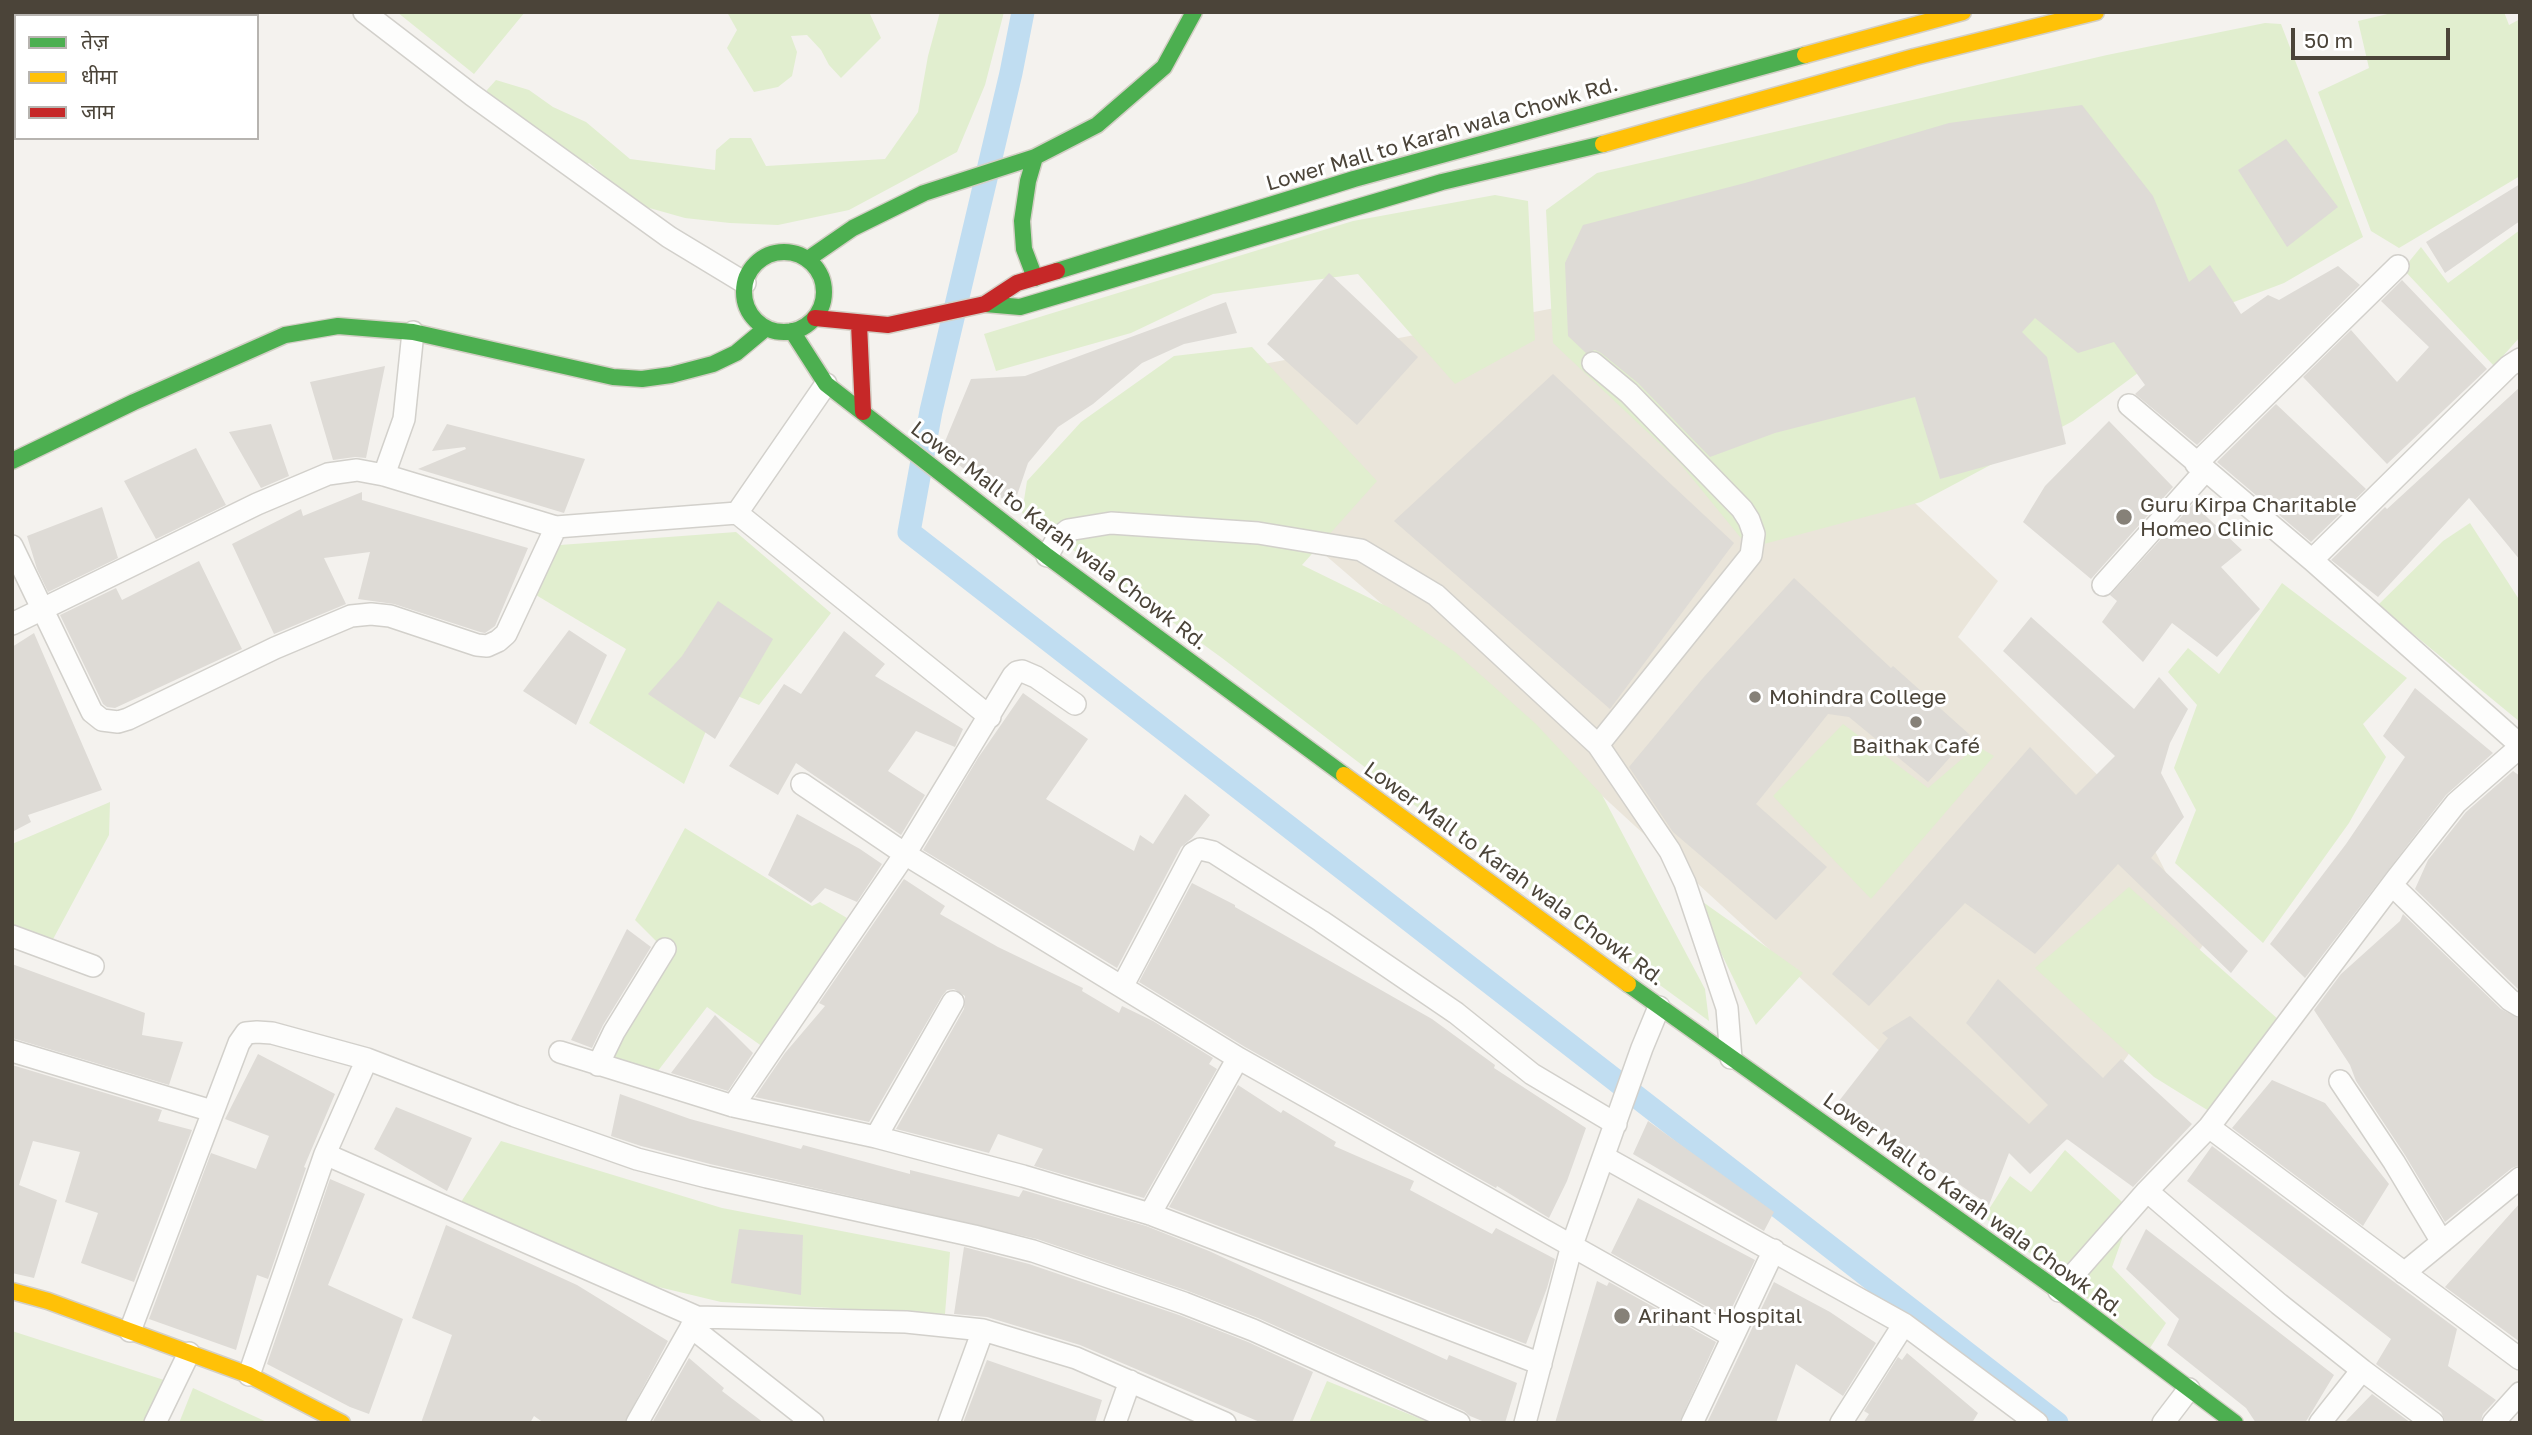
<!DOCTYPE html>
<html>
<head>
<meta charset="utf-8">
<style>
	body { margin:0 }
	#map { position:relative; width:2532px; height:1435px; overflow:hidden; background:#f4f2ee; font-family:"Golos Text","Noto Sans Devanagari",sans-serif }
	canvas { display:block }
	.frame { position:absolute; inset:0; border:14px solid #4b4439; pointer-events:none }
	.legend { position:absolute; left:14px; top:14px; width:245px; height:126px; box-sizing:border-box; background:#fff; border:2px solid #b7b4b0; margin:0; padding:9px 12px; list-style:none; font-size:21px; color:#4b4439 }
	.legend li { display:flex; align-items:center; gap:14px; height:35px }
	.legend b { width:35px; border:2px solid #b7b4b0 }
	.scale { position:absolute; left:2291px; top:28px; width:159px; height:32px; box-sizing:border-box; border:4px solid #4b4439; border-top:0; padding-left:9px; font-size:21px; line-height:24px; white-space:nowrap; color:#4b4439; -webkit-text-stroke:5px #fff; paint-order:stroke }
</style>
</head>
<body>
<div id="map">
<canvas width="2532" height="1435"></canvas>
<div class="frame"></div>
<ul class="legend">
<li><b style="height:9px;background:#4caf50"></b>तेज़</li>
<li><b style="height:9px;background:#ffc107"></b>धीमा</li>
<li><b style="height:9px;background:#c62828"></b>जाम</li>
</ul>
<div class="scale">50 m</div>
</div>
<script>
const g = document.querySelector('canvas').getContext('2d');
g.lineJoin = 'round';
function paint(path, color) {
  g.fillStyle = color;
  g.fill(path, 'evenodd');
}
function toPath(rows) {
  const path = new Path2D();
  for (const r of rows) {
    if (r.length === 3) {
      path.moveTo(r[0] + r[2], r[1]);
      path.arc(r[0], r[1], r[2], 0, 2 * Math.PI);
      continue;
    }
    path.moveTo(r[0], r[1]);
    for (let i = 2; i < r.length; i += 2) path.lineTo(r[i], r[i + 1]);
  }
  return path;
}
function trace(path, color, width, dash) {
  g.strokeStyle = color;
  g.lineWidth = width;
  g.lineCap = dash ? 'butt' : 'round';
  g.setLineDash(dash || []);
  g.stroke(path);
}
function label(font, color, halo, rows, align = 'center') {
  g.font = font + ' "Golos Text",sans-serif';
  g.lineWidth = 6;
  g.setLineDash([]);
  g.textBaseline = 'middle';
  g.strokeStyle = halo;
  g.fillStyle = color;
  for (const [text, x, y, turn = 0] of rows) {
    g.save();
    g.translate(x, y);
    g.rotate((+turn || 0) * Math.PI / 180);
    g.textAlign = isNaN(turn) ? turn : align;
    if (halo) g.strokeText(text, 0, 0);
    g.fillText(text, 0, 0);
    g.restore();
  }
}
const education = toPath([
	[1669,286,1739,338,1998,581,1958,637,2135,812,2203,945,2070,1140,1956,1121,1561,758,1324,554,1212,374]
]);
const green = toPath([
	[397,12,525,12,474,74],
	[727,12,869,12,881,38,841,78,829,65,821,50,807,35,791,36,797,52,792,76,778,87,754,92,727,48,737,30],
	[940,12,1004,12,985,85,957,152,849,210,778,225,730,223,685,218,621,200,601,189,609,180,589,163,573,175,482,104,487,90,496,80,529,90,553,107,586,122,630,159,715,170,716,150,730,138,751,138,766,166,885,159,918,112,928,56],
	[2396,12,2504,12,2509,25,2520,19,2520,176,2399,248,2371,231,2318,92,2369,68,2358,21],
	[2265,23,2281,24,2363,237,2284,283,2234,302,2073,421,1921,502,1749,548,1678,461,1553,343,1546,210,1597,173,2107,55],
	[1495,195,1528,201,1535,340,1455,384,1358,274,1213,294,1131,333,996,371,984,334,1353,221],
	[2520,230,2520,337,2494,366,2403,269,2421,247,2448,283],
	[1252,347,1377,481,1302,565,1390,608,1455,652,1536,724,1602,795,1705,989,1709,1021,1434,820,1222,658,1022,513,1027,481,1081,422,1174,356],
	[2470,523,2520,601,2520,722,2378,605,2443,541],
	[736,532,831,613,759,705,723,690,684,784,589,723,626,649,531,592,560,545],
	[2282,583,2407,678,2363,724,2386,757,2349,823,2263,943,2175,863,2196,810,2174,768,2197,705,2168,672,2188,648,2219,674],
	[1843,724,1928,788,1977,746,1994,756,1871,899,1773,796],
	[110,802,109,835,51,943,12,925,12,844],
	[685,828,812,906,820,902,847,918,763,1047,707,1007,654,1076,605,1060,668,953,635,920],
	[2129,887,2279,1020,2239,1105,2217,1116,2154,1077,2035,968],
	[1693,895,1803,973,1756,1025],
	[501,1141,722,1208,950,1252,945,1314,721,1302,646,1284,461,1202],
	[2065,1150,2132,1211,2112,1267,2166,1323,2150,1348,1984,1217,2010,1176,2031,1192],
	[12,1331,164,1380,143,1423,12,1423],
	[1327,1381,1431,1423,1309,1423],
	[193,1388,269,1423,179,1423]
]);
const canal = toPath([
	[1023,12,1011,73,931,411,909,532,2057,1423]
]);
const building = toPath([
	[2082,105,2153,196,2189,282,2210,265,2241,314,2268,295,2279,300,2338,266,2360,285,2197,445,2135,394,2145,385,2114,342,2078,353,2035,318,2022,332,2047,357,2066,444,1940,479,1915,397,1775,433,1710,457,1638,383,1601,353,1595,350,1586,353,1568,336,1565,263,1583,225,1745,183,1949,123],
	[2286,139,2338,207,2287,247,2238,170],
	[2520,184,2520,221,2445,273,2426,242],
	[1329,273,1418,357,1357,425,1267,344],
	[2402,280,2487,369,2387,464,2303,377,2351,330,2397,382,2429,347,2381,301],
	[1226,302,1237,333,1184,344,1142,363,1093,404,1058,427,1028,463,1013,507,941,451,971,379,1025,376],
	[385,366,366,458,355,457,333,460,310,382],
	[1553,374,1734,543,1610,709,1394,521],
	[2520,387,2520,560,2469,498,2378,597,2331,560,2385,507,2387,509],
	[2276,404,2366,489,2311,542,2217,462],
	[2109,421,2173,487,2091,579,2023,522,2045,486],
	[271,424,289,476,261,488,229,432],
	[447,424,585,459,564,513,418,469,466,449,465,447,432,451],
	[196,448,226,505,156,539,124,481],
	[362,492,362,500,528,548,495,626,485,633,480,632,394,604,358,599,370,552,324,558,346,604,274,634,232,544,301,509,303,516],
	[2193,504,2242,550,2221,567,2260,609,2217,657,2172,623,2143,662,2102,622,2117,601,2110,595],
	[102,507,118,558,48,592,37,569,27,536],
	[199,561,242,649,115,708,107,707,103,704,60,615,116,588,122,600],
	[1794,578,1891,668,1893,666,1970,735,1928,782,1849,717,1828,714,1756,804,1827,867,1776,920,1673,832,1629,767,1703,678],
	[718,601,773,639,715,739,648,694,682,656],
	[2031,617,2134,709,2159,677,2188,709,2170,743,2161,773,2184,817,2151,858,2248,951,2231,973,2118,864,2035,954,1965,903,1869,1006,1832,974,2030,747,2076,795,2115,756,2003,651],
	[569,630,607,655,576,725,523,691],
	[844,631,885,664,875,676,963,729,955,747,916,731,888,771,925,795,901,835,796,763,778,795,729,766,784,684,801,694],
	[34,633,102,790,28,815,31,822,12,832,12,647],
	[2415,688,2493,753,2446,795,2305,978,2270,944,2346,844,2405,757,2383,736],
	[1023,693,1088,739,1046,799,1134,851,1140,835,1153,844,1185,794,1210,815,1192,838,1181,847,1117,968,923,850,978,758],
	[2513,771,2520,776,2520,991,2415,889,2428,860,2466,812],
	[797,814,860,849,882,864,857,902,825,888,811,903,768,875],
	[904,879,945,906,940,914,998,947,1083,988,1082,991,1119,1013,1122,1006,1153,1021,1213,1058,1209,1064,1217,1069,1144,1198,1034,1166,1043,1149,998,1134,989,1153,896,1129,964,1009,965,996,954,989,947,990,942,996,869,1122,755,1097,785,1053,825,1006,819,1003],
	[1192,883,1235,905,1235,907,1432,1019,1495,1065,1494,1068,1586,1128,1567,1181,1549,1218,1497,1186,1496,1188,1245,1047,1139,982],
	[2403,914,2501,1009,2520,1019,2520,1165,2512,1168,2445,1222,2405,1155,2356,1081,2350,1065,2314,1010,2341,974,2400,921],
	[627,929,651,947,603,1025,592,1048,571,1040],
	[12,964,145,1013,142,1035,183,1042,169,1085,12,1038],
	[1998,979,2103,1078,2121,1059,2192,1124,2133,1187,2067,1139,2030,1174,2009,1153,1989,1205,1839,1101,1888,1038,1882,1033,1910,1016,2029,1124,2048,1105,1966,1023],
	[715,1015,753,1053,728,1091,671,1073],
	[258,1054,335,1094,304,1167,306,1168,268,1279,257,1275,236,1350,149,1319,211,1153,256,1169,269,1136,225,1119],
	[12,1065,162,1110,158,1121,192,1130,134,1282,81,1263,98,1213,65,1202,80,1152,33,1141,19,1185,57,1200,34,1278,12,1273],
	[2272,1080,2325,1103,2389,1184,2363,1226,2232,1128],
	[1238,1085,1281,1113,1283,1110,1336,1142,1334,1146,1414,1181,1410,1190,1492,1234,1496,1228,1555,1259,1547,1288,1526,1344,1169,1207],
	[620,1094,690,1119,801,1149,803,1145,910,1174,910,1170,1019,1197,1023,1190,1146,1226,1209,1251,1447,1360,1449,1355,1517,1383,1505,1423,1487,1423,1470,1416,1464,1411,1258,1318,1188,1291,1037,1239,710,1164,641,1146,611,1136],
	[396,1107,472,1138,447,1191,374,1149],
	[1648,1121,1774,1212,1764,1231,1633,1154],
	[2212,1146,2457,1329,2448,1366,2496,1400,2483,1414,2480,1423,2446,1423,2441,1412,2376,1364,2391,1339,2187,1181],
	[330,1179,365,1194,328,1285,403,1319,369,1414,350,1407,267,1364],
	[1638,1198,1755,1260,1727,1318,1611,1253],
	[2520,1203,2520,1342,2445,1287],
	[446,1225,577,1285,668,1341,624,1423,544,1423,534,1416,530,1423,421,1423,452,1335,412,1318],
	[739,1229,803,1235,801,1295,731,1283],
	[2146,1229,2334,1375,2305,1423,2256,1423,2246,1408,2167,1345,2179,1319,2126,1269],
	[964,1247,1029,1264,1179,1315,1248,1342,1313,1372,1292,1423,1262,1423,1080,1345,987,1317,954,1314],
	[1597,1281,1607,1286,1609,1282,1716,1342,1679,1423,1555,1423],
	[1774,1282,1830,1312,1876,1343,1843,1396,1796,1364,1776,1423,1707,1423],
	[1907,1353,1978,1413,1972,1423,1863,1423,1869,1414,1864,1411,1898,1357,1902,1360],
	[689,1358,724,1388,722,1391,764,1423,652,1423],
	[987,1360,1102,1400,1095,1423,963,1423],
	[2372,1394,2411,1423,2344,1423]
]);
const street = toPath([
	[364,12,472,95,669,237,745,283],
	[1593,363,1629,393,1742,509,1749,520,1754,534,1751,555,1598,745],
	[2129,405,2312,560,2520,745],
	[2196,464,2398,266],
	[384,475,404,419,413,332],
	[737,513,990,717],
	[12,546,92,712,102,720,118,722,128,719,275,648,351,616,371,614,390,616,477,645,487,646,498,641,506,634,556,527],
	[1047,556,1057,539,1068,530,1111,523,1258,533,1361,550,1436,595,1598,745,1670,851,1685,883,1727,1008,1731,1058],
	[2312,560,2509,366,2520,359],
	[2103,585,2205,471],
	[12,624,257,504,328,474,357,470,384,475,556,527,737,513,826,384],
	[802,784,905,854,1238,1058,1732,1336],
	[2392,885,2510,1000,2520,1006],
	[12,936,93,966],
	[1122,987,1193,853,1200,849,1213,852,1321,921,1456,1013,1532,1074,1616,1124],
	[953,1002,876,1137,1023,1176,1150,1214,1541,1364],
	[12,1051,212,1111],
	[560,1052,733,1106,876,1137],
	[598,1065,614,1032,665,949],
	[2340,1081,2394,1162,2442,1242],
	[733,1106,905,854,1013,676,1017,672,1022,671,1036,677,1075,704],
	[2209,1127,2520,1359],
	[325,1154,697,1317,906,1322,983,1330,1076,1358,1225,1423],
	[1604,1157,1904,1324,2037,1423],
	[2147,1191,2279,1304,2362,1370,2320,1423],
	[1150,1214,1238,1058],
	[2404,1273,2520,1178],
	[2059,1291,2147,1191,2209,1127,2397,878,2456,803,2520,747],
	[691,1327,813,1423],
	[130,1331,239,1043,246,1033,257,1032,272,1033,367,1059,515,1116,637,1159,707,1177,974,1236,1033,1251,1184,1303,1253,1330,1459,1423],
	[2362,1370,2433,1423],
	[249,1375,325,1154,367,1059],
	[155,1423,189,1353],
	[637,1423,697,1317],
	[949,1423,983,1330],
	[1115,1423,1130,1381],
	[1525,1423,1572,1245,1642,1048,1659,1007],
	[1692,1423,1774,1250],
	[1841,1423,1904,1324],
	[2163,1423,2189,1389],
	[2493,1423,2520,1393]
]);
const fast = toPath([
	[1035,157,1028,181,1022,221,1024,249,1035,278],
	[784,292,40],
	[808,259,853,228,924,193,1035,157,1097,125,1164,67,1194,12],
	[1057,271,1354,179,1805,55],
	[985,304,1020,307,1442,182,1603,144],
	[792,331,826,384,1047,556,1344,775],
	[12,461,134,402,285,335,338,326,413,332,613,377,642,379,671,375,713,364,736,353,766,328],
	[1628,984,2059,1291,2235,1423]
]);
const slow = toPath([
	[1805,55,1963,12],
	[1603,144,1914,57,2096,12],
	[1344,775,1628,984],
	[12,1291,48,1301,249,1375,342,1423]
]);
const jam = toPath([
	[815,318,888,325,985,304,1017,283,1057,271],
	[859,324,863,412]
]);
const markers = [
	[2124,517,9,"#868178"],
	[1755,697,7,"#868178"],
	[1916,722,7,"#868178"],
	[1622,1316,9,"#868178"]
];
const streetNames = [
	["Lower Mall to Karah wala Chowk Rd.",1442,134,-16],
	["Lower Mall to Karah wala Chowk Rd.",1059,536,37],
	["Lower Mall to Karah wala Chowk Rd.",1514,874,36],
	["Lower Mall to Karah wala Chowk Rd.",1973,1205,36]
];
const poiNames = [
	["Guru Kirpa Charitable",2140,505],
	["Homeo Clinic",2140,529],
	["Mohindra College",1769,697],
	["Baithak Café",1916,746,"center"],
	["Arihant Hospital",1638,1316]
];
paint(education, '#eae5da');
paint(green, '#e1eecf');
trace(canal, '#c0ddf1', 23);
paint(building, '#dedbd6');
trace(street, '#d2d0cb', 24);
trace(fast, '#d3cfc5', 19);
trace(slow, '#d3cfc5', 19);
trace(jam, '#d3cfc5', 19);
trace(street, '#fdfdfc', 21);
trace(fast, '#4caf50', 16);
trace(slow, '#ffc107', 16);
trace(jam, '#c62828', 16);
for (const [x, y, r, color] of markers) {
  const dot = new Path2D();
  dot.arc(x, y, r, 0, 2 * Math.PI);
  g.fillStyle = color;
  g.fill(dot);
  trace(dot, '#fff', 2.5);
}
label('21px', '#4b4439', '#fff', streetNames);
label('21px', '#4b4439', '#fff', poiNames, 'left');
</script>
</body>
</html>
